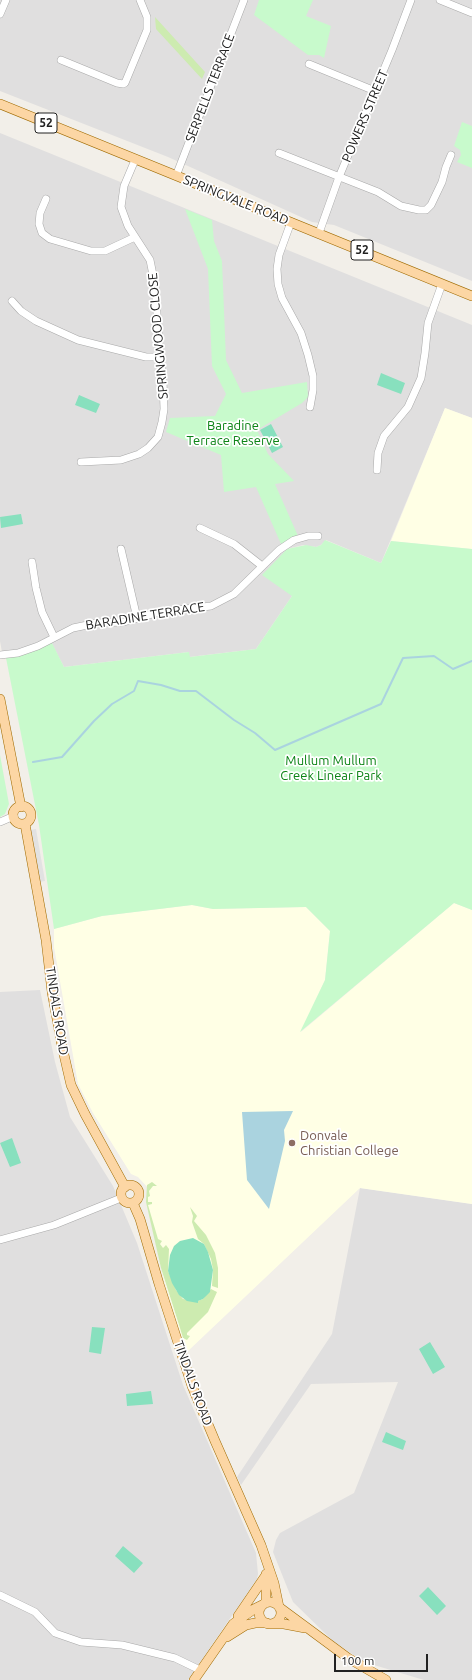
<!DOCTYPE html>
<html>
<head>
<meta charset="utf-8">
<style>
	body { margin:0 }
	#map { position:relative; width:472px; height:1680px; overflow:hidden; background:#f2efe9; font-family:Ubuntu,sans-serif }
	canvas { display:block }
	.scale { position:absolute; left:334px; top:1654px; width:94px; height:18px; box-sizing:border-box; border:2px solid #222; border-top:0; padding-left:5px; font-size:12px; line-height:14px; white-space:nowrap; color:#222; -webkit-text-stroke:3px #fff; paint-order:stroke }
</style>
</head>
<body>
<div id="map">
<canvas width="472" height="1680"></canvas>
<div class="scale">100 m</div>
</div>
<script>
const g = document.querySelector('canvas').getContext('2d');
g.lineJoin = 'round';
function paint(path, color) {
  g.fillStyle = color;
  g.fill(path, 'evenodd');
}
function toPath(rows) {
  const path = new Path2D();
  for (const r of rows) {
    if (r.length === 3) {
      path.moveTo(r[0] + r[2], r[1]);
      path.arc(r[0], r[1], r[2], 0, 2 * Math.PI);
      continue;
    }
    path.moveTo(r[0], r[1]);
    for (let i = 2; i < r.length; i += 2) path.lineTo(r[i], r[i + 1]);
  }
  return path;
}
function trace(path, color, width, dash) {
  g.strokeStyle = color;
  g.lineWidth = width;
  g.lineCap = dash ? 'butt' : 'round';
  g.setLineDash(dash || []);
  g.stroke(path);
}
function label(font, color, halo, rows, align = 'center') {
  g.font = font + ' Ubuntu,sans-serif';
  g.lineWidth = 3.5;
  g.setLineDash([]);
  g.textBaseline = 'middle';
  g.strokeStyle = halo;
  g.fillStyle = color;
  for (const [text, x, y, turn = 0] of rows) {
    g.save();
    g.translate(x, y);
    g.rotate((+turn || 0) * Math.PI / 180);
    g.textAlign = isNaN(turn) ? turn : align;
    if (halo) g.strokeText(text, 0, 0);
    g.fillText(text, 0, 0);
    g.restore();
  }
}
const residential = toPath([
	[0,0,472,0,472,281,334,225,312,222,168,157,0,91],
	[0,133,472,325,472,418,445,408,381,563,326,540,321,545,316,547,303,545,287,549,292,596,256,649,189,657,189,652,64,667,51,642,6,658,2,652,0,641],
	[40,990,55,1062,70,1117,113,1186,137,1243,183,1385,256,1553,258,1574,257,1579,188,1680,0,1680,0,992],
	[360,1188,472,1204,472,1680,424,1680,364,1662,333,1641,293,1602,273,1552,276,1540,280,1533,354,1493,398,1382,311,1384,241,1485,237,1477,332,1334]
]);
const education = toPath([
	[445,408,472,418,472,549,391,541],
	[454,903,472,910,472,1204,360,1188,188,1351,181,1334,164,1280,147,1203,149,1189,138,1177,131,1174,93,1113,78,1084,54,947,54,929,102,916,192,905,213,909,306,907,330,931,325,980,301,1032]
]);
const grass = toPath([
	[155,17,205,72,202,79,156,29],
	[152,1182,157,1186,153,1186,149,1191,150,1196,148,1197,148,1202,152,1202,152,1204,148,1205,158,1239,162,1241,160,1244,163,1248,166,1245,169,1249,168,1271,176,1290,183,1299,198,1301,203,1299,211,1289,217,1292,208,1312,187,1333,187,1335,190,1336,187,1340,183,1338,180,1328,161,1268,146,1202,147,1185],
	[190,1207,197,1216,194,1221,206,1235,215,1253,218,1268,218,1288,212,1286,213,1270,211,1259,204,1244,198,1239,192,1222,193,1216]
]);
const park = toPath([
	[259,0,313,0,306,16,331,26,324,58,319,55,308,55,254,15],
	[462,122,472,126,472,168,457,162,461,155,460,150,454,146],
	[185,209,212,220,214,241,222,261,226,360,242,393,307,382,308,397,302,403,257,430,268,454,294,481,275,484,298,536,281,544,256,487,224,492,221,455,166,432,170,418,215,416,226,394,212,366,208,269],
	[325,540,381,563,391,541,472,549,472,910,454,903,300,1032,325,980,330,931,306,907,213,909,192,905,102,916,54,929,39,825,6,658,51,641,64,667,189,652,190,657,256,649,292,596,262,575,287,549,306,545,316,547,321,545],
	[0,755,9,804,5,814,0,817]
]);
const pitch = toPath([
	[381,373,405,383,401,394,377,385],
	[79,395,100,404,96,413,75,405],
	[271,424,283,447,272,453,260,430],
	[21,514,23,524,1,528,0,517],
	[12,1138,21,1163,10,1167,0,1143],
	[193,1238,204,1244,208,1252,213,1270,210,1292,203,1299,198,1301,198,1303,187,1301,179,1295,172,1283,168,1271,170,1255,174,1246,180,1241],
	[92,1327,105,1328,101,1354,89,1352],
	[430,1342,445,1367,433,1374,419,1349],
	[151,1391,153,1404,127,1406,126,1394],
	[386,1432,406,1441,403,1450,382,1442],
	[123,1546,143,1563,134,1573,115,1556],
	[428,1587,446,1606,437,1615,419,1596]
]);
const parking = toPath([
	[36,829,45,881,39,882,30,830]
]);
const water = toPath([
	[293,1111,284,1130,285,1141,269,1209,247,1180,242,1112]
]);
const stream = toPath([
	[33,762,62,757,94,721,112,704,134,691,138,681,161,685,180,691,196,691,234,720,255,733,275,750,381,704,403,658,434,656,453,669,472,661]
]);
const minor = toPath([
	[440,0,472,13],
	[0,14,6,0],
	[61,60,117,83,123,84,125,83,147,30,147,17,140,0],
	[309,64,375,91],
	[279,153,378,192,401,206,419,210,426,210,431,205,442,182,446,167,451,155],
	[176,176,244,0],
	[46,199,40,213,39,224,42,233,50,239,91,251,105,251,135,237],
	[291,222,279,255,277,269,278,284,282,298,301,333,308,355,313,376,313,390,310,407],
	[319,233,339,177,392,50,411,0],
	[12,301,21,311,36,321,78,340,146,357,160,357],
	[81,462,121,460,139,454,148,448,158,437,162,422,164,409,163,381,160,357,155,285,150,260,128,226,121,207,124,186,135,160],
	[377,470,378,453,384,436,408,407,421,378,425,353,428,323,442,284],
	[200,528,234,544,262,566],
	[121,549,137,618],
	[32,562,36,588,42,612,54,637],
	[0,655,18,653,38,646,73,628,97,623,124,622,160,612,211,606,234,594,279,550,294,540,308,536,318,536],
	[0,822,14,816],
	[0,1240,54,1225,121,1198],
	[0,1595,35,1612,55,1633,81,1642,122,1645,175,1658,200,1670]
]);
const major = toPath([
	[0,104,472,296],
	[0,699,21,807],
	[22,815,9],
	[25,824,46,940,52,992,62,1046,71,1085,85,1114,125,1187],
	[130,1194,9],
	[133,1203,140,1219,159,1284,192,1386,215,1441,261,1545,274,1583,279,1607],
	[270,1613,11],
	[266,1603,266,1574],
	[279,1607,348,1658,386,1680],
	[238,1616,266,1575],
	[272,1624,284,1624,305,1628],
	[227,1637,246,1625,255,1623,267,1623],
	[194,1680,233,1624,254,1609,264,1604]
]);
const markers = [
	[292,1143,4,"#8d6e63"]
];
const shields = [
	[46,123,22],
	[362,250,22]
];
const shieldNames = [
	["52",46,123],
	["52",362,250]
];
const streetNames = [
	["SERPELLS TERRACE",210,88,-69],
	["POWERS STREET",365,116,-67],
	["SPRINGVALE ROAD",236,200,22],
	["SPRINGWOOD CLOSE",158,336,-95],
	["BARADINE TERRACE",145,616,-9],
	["TINDALS ROAD",57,1011,81],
	["TINDALS ROAD",193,1383,70]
];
const parkNames = [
	["Baradine",233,426],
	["Terrace Reserve",233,441],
	["Mullum Mullum",331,761],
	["Creek Linear Park",331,776]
];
const educationNames = [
	["Donvale",300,1136],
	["Christian College",300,1151]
];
paint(residential, '#e0dfdf');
paint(education, '#ffffe5');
paint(grass, '#cdebb0');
paint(park, '#c8facc');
paint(pitch, '#88e0be');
paint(parking, '#e2e2e2');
paint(water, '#aad3df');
trace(stream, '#aad3df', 2);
trace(minor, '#a9a9a9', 8);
trace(major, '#a06b00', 10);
trace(minor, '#fff', 7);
trace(major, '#fcd6a4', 9);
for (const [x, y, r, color] of markers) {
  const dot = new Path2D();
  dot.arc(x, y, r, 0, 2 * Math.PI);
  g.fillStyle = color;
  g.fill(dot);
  trace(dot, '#fff', 1.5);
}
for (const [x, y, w] of shields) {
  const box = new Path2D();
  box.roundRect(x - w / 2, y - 10, w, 20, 3);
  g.fillStyle = '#fff';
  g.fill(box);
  trace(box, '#222', 1);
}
label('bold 12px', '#222', null, shieldNames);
label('13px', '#222', '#fff', streetNames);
label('13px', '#0c8416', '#fff', parkNames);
label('13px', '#785e54', '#fff', educationNames, 'left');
</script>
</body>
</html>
